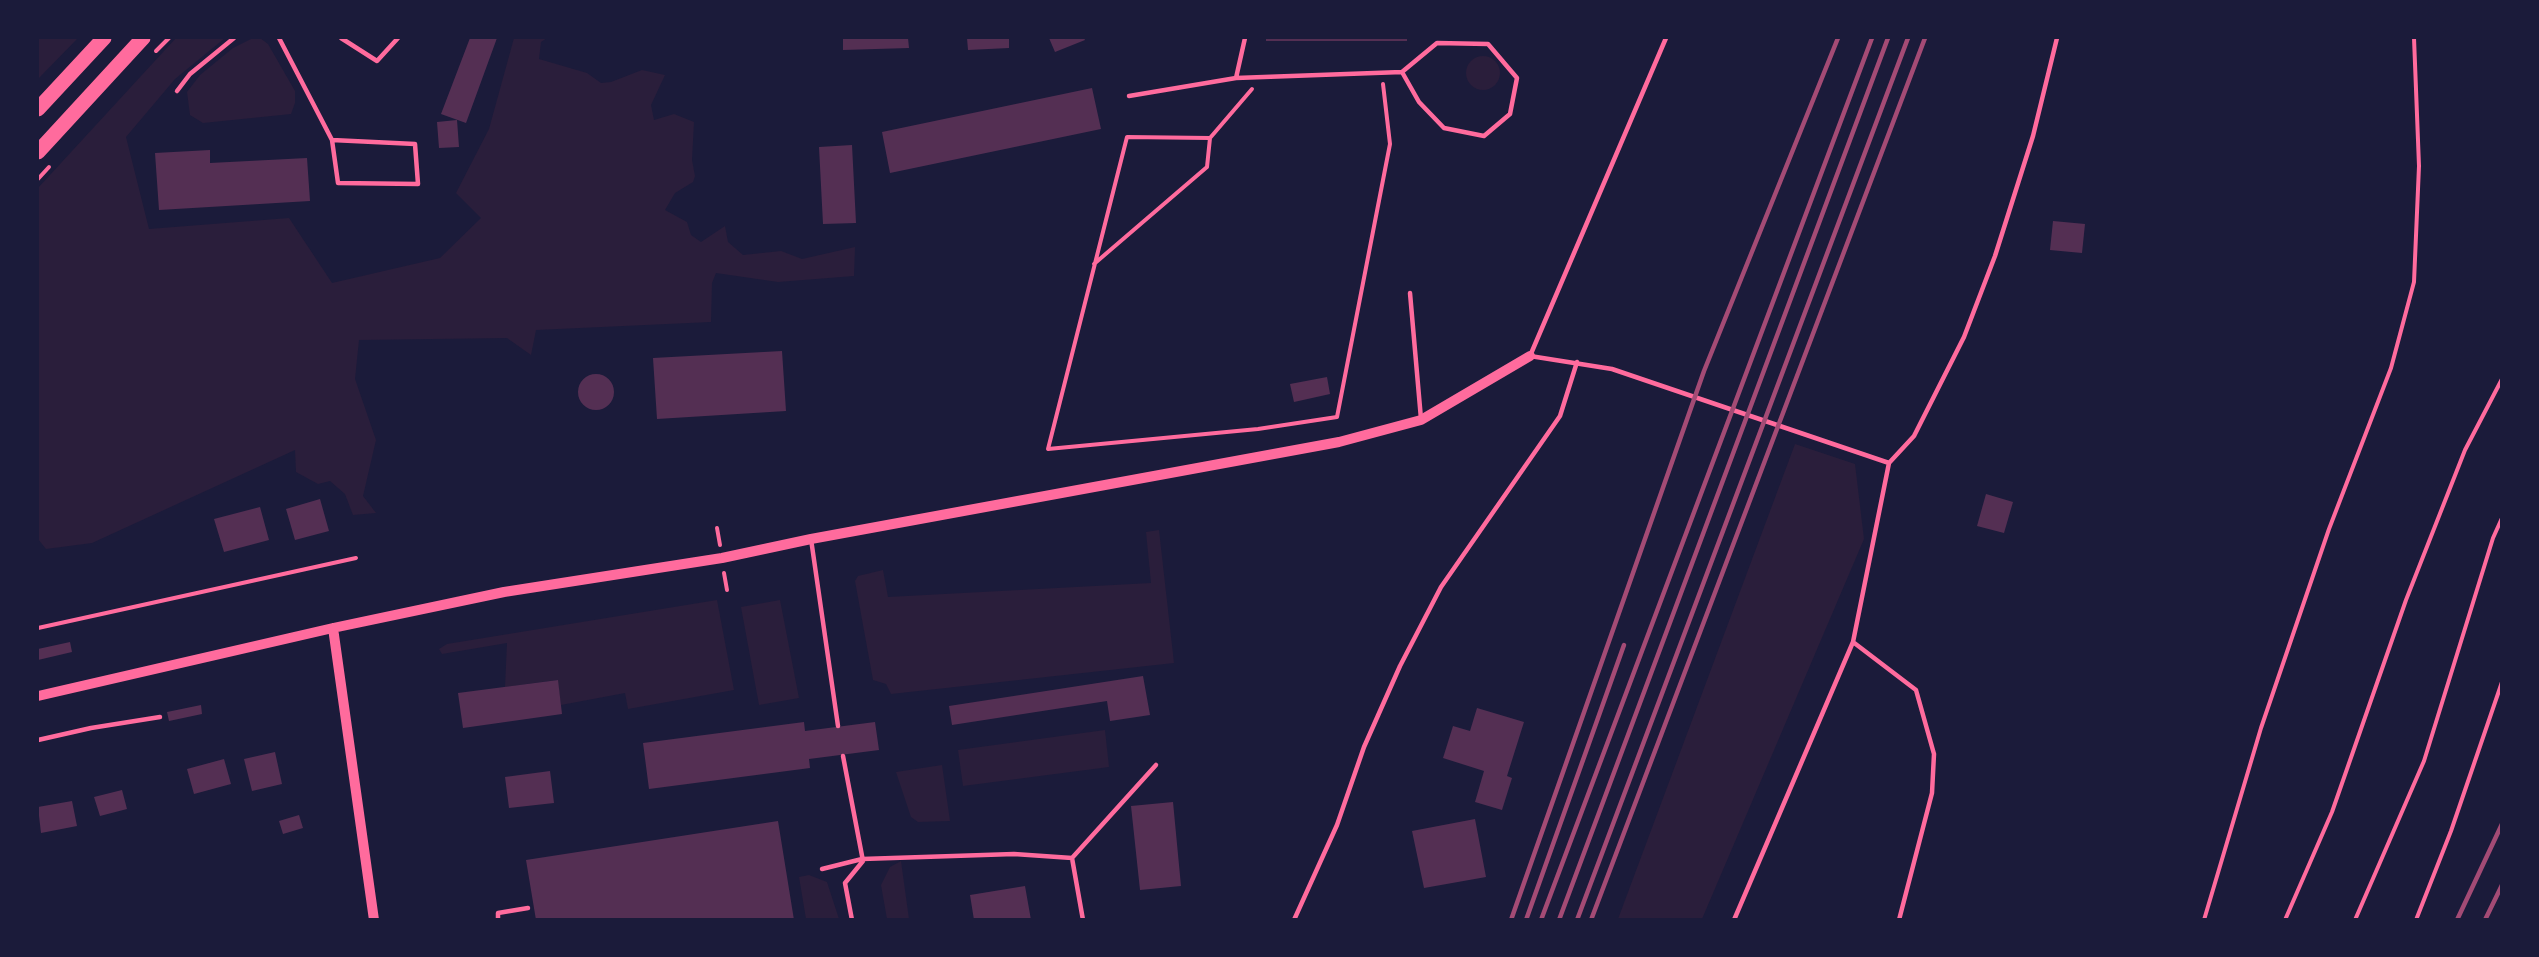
<!DOCTYPE html>
<html>
<head>
<meta charset="utf-8">
<style>
	body { margin:0 }
	#map { position:relative; width:2539px; height:957px; overflow:hidden; background:#1b1b3a; font-family:"DejaVu Sans",sans-serif }
	canvas { display:block }
	.frame { position:absolute; inset:0; border:39px solid #1b1b3a; pointer-events:none }
</style>
</head>
<body>
<div id="map">
<canvas width="2539" height="957"></canvas>
<div class="frame"></div>
</div>
<script>
const g = document.querySelector('canvas').getContext('2d');
g.lineJoin = 'round';
function paint(path, color) {
  g.fillStyle = color;
  g.fill(path, 'evenodd');
}
function toPath(rows) {
  const path = new Path2D();
  for (const r of rows) {
    if (r.length === 3) {
      path.moveTo(r[0] + r[2], r[1]);
      path.arc(r[0], r[1], r[2], 0, 2 * Math.PI);
      continue;
    }
    path.moveTo(r[0], r[1]);
    for (let i = 2; i < r.length; i += 2) path.lineTo(r[i], r[i + 1]);
  }
  return path;
}
function trace(path, color, width, dash) {
  g.strokeStyle = color;
  g.lineWidth = width;
  g.lineCap = dash ? 'butt' : 'round';
  g.setLineDash(dash || []);
  g.stroke(path);
}
const green = toPath([
	[38,38,78,38,38,79],
	[176,38,225,38,175,79,126,137,149,229,289,218,332,283,440,258,481,218,456,193,489,129,514,38,547,38,541,42,539,59,587,73,601,83,611,82,642,70,665,75,651,105,654,120,674,114,694,122,692,160,695,176,693,182,675,193,665,210,687,222,691,235,701,242,725,226,728,242,743,255,781,251,802,259,855,247,854,276,778,282,716,273,712,283,711,322,536,330,531,355,507,338,359,340,355,379,376,440,363,496,376,513,353,515,345,494,330,481,318,484,296,472,295,450,92,543,46,549,38,539,38,188],
	[253,38,260,38,268,44,295,91,295,103,291,114,203,123,190,115,187,92,200,75,233,48],
	[1483,73,17],
	[1795,444,1855,464,1864,539,1702,919,1618,919],
	[1159,530,1174,663,891,694,886,684,873,680,855,581,858,576,883,570,888,597,1151,583,1146,532],
	[717,600,734,690,628,709,625,693,561,705,557,680,505,687,507,643,442,654,439,649,447,644],
	[780,600,799,698,759,705,741,607],
	[1105,730,1109,767,963,786,958,750],
	[942,765,950,821,918,822,911,817,896,772],
	[901,861,909,919,887,919,881,885,890,867],
	[809,875,827,882,839,919,806,919,799,877]
]);
const building = toPath([
	[470,38,497,38,466,123,441,114],
	[843,38,908,38,909,48,843,50],
	[967,38,1009,38,1009,48,968,50],
	[1049,38,1084,38,1085,40,1055,52],
	[1266,38,1407,38,1407,41,1266,41],
	[1092,88,1101,129,890,173,882,132],
	[457,120,459,147,439,148,437,122],
	[852,145,856,223,823,224,819,147],
	[210,150,210,163,307,158,310,201,159,210,155,153],
	[2053,221,2085,224,2082,253,2050,250],
	[782,351,786,411,657,419,653,358],
	[596,392,18],
	[1327,377,1330,394,1294,402,1290,384],
	[1986,494,2013,502,2004,533,1977,526],
	[320,499,329,531,295,540,286,509],
	[260,507,269,540,224,552,214,519],
	[70,642,72,652,38,660,38,649],
	[1143,676,1150,715,1110,721,1107,701,952,725,949,706],
	[558,680,562,714,463,728,458,693],
	[201,705,202,714,169,721,167,712],
	[1477,708,1524,722,1507,776,1512,778,1502,810,1475,802,1484,771,1443,758,1453,726,1470,731],
	[804,722,805,731,875,722,879,750,809,759,810,768,649,789,643,743],
	[275,752,282,784,252,791,244,759],
	[224,759,231,784,194,794,187,769],
	[550,771,554,803,509,808,505,777],
	[122,790,127,809,100,816,94,797],
	[72,801,77,826,41,833,38,807],
	[1173,802,1181,886,1140,890,1131,806],
	[299,815,303,828,283,834,279,821],
	[1475,819,1486,877,1424,888,1412,831],
	[778,821,794,920,536,920,526,860],
	[1025,886,1031,920,974,920,970,895]
]);
const path = toPath([
	[156,51,169,38],
	[1252,89,1210,138,1127,137,1048,449,1258,429,1337,417,1390,144,1383,84],
	[38,179,49,167],
	[1094,264,1207,167,1210,138],
	[717,528,720,545],
	[724,573,727,590],
	[38,628,356,558],
	[2204,920,2261,728,2329,529,2391,368,2414,282,2419,166,2414,38],
	[2285,920,2332,812,2406,600,2465,450,2502,379],
	[2355,920,2424,761,2493,538,2502,518],
	[2416,920,2451,831,2502,682]
]);
const service = toPath([
	[279,38,332,140,338,183,418,184,415,144,332,140],
	[341,38,377,61,398,38],
	[1666,38,1530,356,1612,369,1889,463,1914,436,1964,337,1995,256,2033,136,2057,38],
	[1236,78,1402,72,1437,43,1488,44,1517,78,1510,114,1484,136,1444,128,1419,102,1402,72],
	[177,91,190,74,234,38],
	[1129,96,1236,78,1245,38],
	[1410,293,1421,419],
	[811,539,838,726],
	[1853,642,1916,690,1934,754,1932,793,1899,920],
	[38,740,91,728,160,717],
	[843,756,863,861,845,883,852,920],
	[1072,858,1156,765],
	[822,869,862,859,1014,854,1072,858,1083,920],
	[498,920,498,913,528,908],
	[1294,920,1337,825,1364,747,1400,666,1441,587,1560,416,1577,362],
	[1734,920,1853,642,1889,463]
]);
const tertiary = toPath([
	[333,628,374,920],
	[38,696,333,628,504,592,722,558,811,539,1339,442,1421,420,1530,356]
]);
const primary = toPath([
	[38,109,104,38],
	[38,152,143,38]
]);
const rail = toPath([
	[1511,920,1704,371,1838,38],
	[1526,920,1624,645],
	[1541,920,1872,38],
	[1559,920,1888,38],
	[1577,920,1908,38],
	[1591,920,1925,38],
	[2457,920,2502,824],
	[2485,920,2502,885]
]);
paint(green, '#2a1e3b');
paint(building, '#542f53');
trace(path, '#ff6b9d', 4);
trace(service, '#ff6b9d', 4.5);
trace(tertiary, '#ff6b9d', 10);
trace(primary, '#ff6b9d', 15);
trace(rail, '#a44b75', 4.5);
</script>
</body>
</html>
